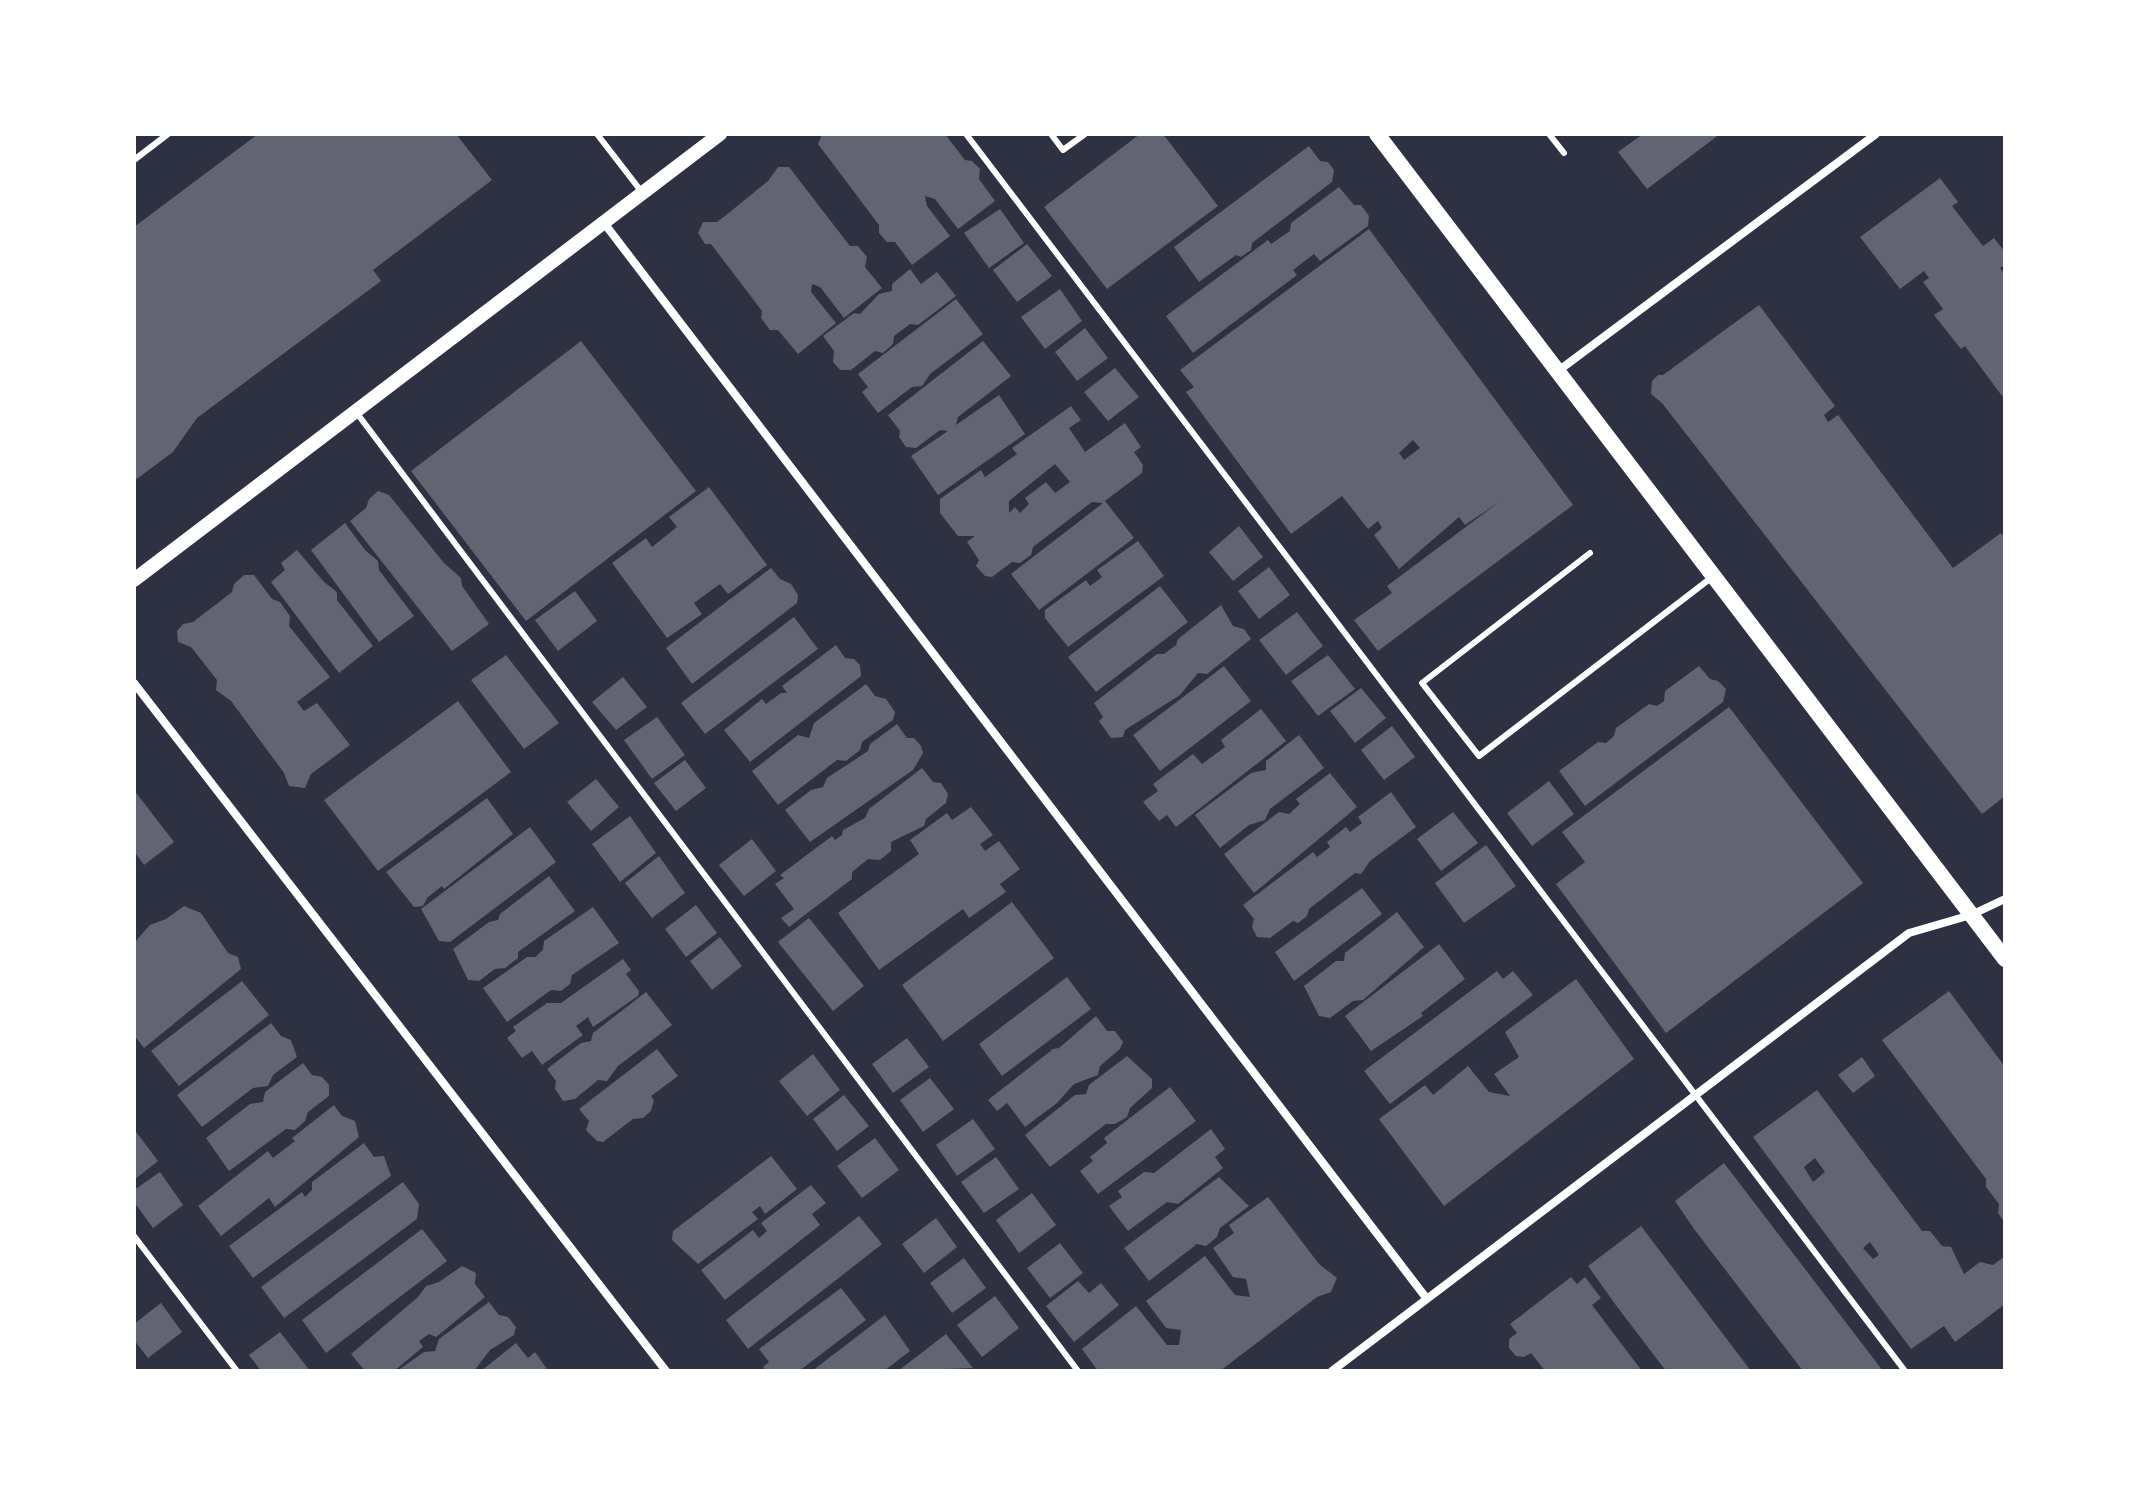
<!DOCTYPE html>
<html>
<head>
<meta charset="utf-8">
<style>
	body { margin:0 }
	#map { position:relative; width:2139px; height:1505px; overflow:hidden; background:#2d3142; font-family:Barlow,sans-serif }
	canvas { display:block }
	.frame { position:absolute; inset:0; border:136px solid #fff; pointer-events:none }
</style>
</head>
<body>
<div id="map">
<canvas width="2139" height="1505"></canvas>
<div class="frame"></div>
</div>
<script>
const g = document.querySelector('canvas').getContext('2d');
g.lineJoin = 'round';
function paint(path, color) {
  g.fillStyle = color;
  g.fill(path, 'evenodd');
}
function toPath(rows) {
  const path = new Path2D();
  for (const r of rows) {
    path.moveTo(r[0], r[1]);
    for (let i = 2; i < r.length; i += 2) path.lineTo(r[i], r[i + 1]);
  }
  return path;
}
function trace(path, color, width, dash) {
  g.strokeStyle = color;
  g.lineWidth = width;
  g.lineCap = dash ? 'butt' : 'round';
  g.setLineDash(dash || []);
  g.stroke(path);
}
const building = toPath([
	[258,134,456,134,492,180,373,270,381,281,197,418,173,452,134,481,134,227],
	[822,134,945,134,965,160,972,161,980,169,979,179,995,201,958,229,935,199,925,196,927,206,950,236,912,265,895,242,887,242,879,233,879,225,818,144],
	[1140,134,1163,134,1218,206,1107,289,1044,207],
	[1643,134,1720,134,1647,189,1618,152],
	[1309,146,1320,161,1328,162,1334,170,1332,182,1252,243,1251,250,1241,257,1236,255,1199,282,1174,247],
	[778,167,789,167,850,246,858,246,867,257,865,267,882,288,844,318,820,287,812,284,811,292,836,323,798,354,778,330,770,330,761,318,762,311,711,244,705,244,698,233,703,222,717,222,725,216,768,181],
	[1940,178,1958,202,1952,206,1983,246,1994,238,2005,252,2005,265,2000,268,2005,275,2005,400,1965,346,1961,349,1934,315,1943,309,1923,282,1929,278,1924,271,1900,289,1860,237],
	[1339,187,1354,205,1361,205,1369,216,1368,226,1320,261,1314,254,1293,270,1297,275,1193,353,1166,316,1268,240,1271,244,1290,231,1291,223],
	[1000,209,1024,243,989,268,964,233],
	[1369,229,1573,505,1378,651,1354,620,1392,593,1387,586,1499,502,1465,525,1459,517,1399,569,1374,535,1382,528,1378,521,1368,529,1342,496,1291,534,1186,392,1194,387,1180,370],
	[1413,440,1420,448,1404,460,1399,453],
	[1027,244,1052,276,1017,302,993,270],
	[910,269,921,284,937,272,956,296,918,325,910,324,894,336,893,344,883,353,875,351,851,370,840,370,833,362,834,351,823,336,854,313,860,314,879,294,892,291,892,284],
	[1060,289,1082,321,1045,349,1021,317],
	[956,299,983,334,930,374,922,386,912,387,878,413,862,392,868,387,858,374],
	[1759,305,1835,406,1824,415,1828,422,1838,415,1953,568,2001,533,2005,538,2005,796,1982,814,1662,403,1651,394,1652,381,1658,375,1663,375],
	[1085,328,1108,358,1077,381,1055,352],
	[581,341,696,491,526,621,411,471],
	[983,341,1011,376,958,417,956,425,999,395,1025,434,938,495,911,456,948,431,940,430,916,448,906,447,899,437,900,431,888,415],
	[1115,368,1139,397,1108,421,1084,392],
	[1071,406,1081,420,1069,428,1085,452,1125,423,1141,447,1134,452,1143,465,1142,473,1105,501,1134,538,1039,610,1011,574,1103,503,1092,502,1033,547,1031,555,1020,563,1012,562,992,577,985,576,976,566,979,560,967,542,975,536,958,536,940,513,940,499,981,470,985,477,1017,454,1012,448],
	[1055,464,1070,482,1055,493,1046,482,1025,498,1029,504,1020,513,1015,507,1009,513,1009,501],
	[709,487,767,565,728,594,720,584,694,603,702,614,667,638,612,563,646,538,652,547,677,527,669,517],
	[378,491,389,495,444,563,461,578,462,586,489,624,452,651,350,521,366,508,369,499],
	[345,523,365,550,378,561,379,570,414,616,379,642,311,550],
	[1239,526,1263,557,1233,581,1209,552],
	[1138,541,1164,576,1068,647,1045,618,1045,610,1086,580,1090,586,1102,577,1097,570],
	[297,550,324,582,337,592,337,600,373,646,339,673,271,582,285,570,281,563],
	[1269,567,1290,595,1259,619,1238,591],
	[771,568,780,579,791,584,798,595,797,603,692,684,666,648],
	[244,575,254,575,272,599,280,602,290,616,289,626,330,677,297,702,304,711,317,703,350,745,311,774,305,788,289,786,284,773,231,701,216,690,217,680,191,647,178,642,177,631,183,624,193,622,232,592,234,584],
	[1160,586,1188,622,1096,692,1068,657],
	[575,591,597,621,558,651,535,620],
	[1221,605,1233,626,1244,629,1251,639,1207,674,1198,673,1180,695,1125,730,1123,737,1111,738,1099,721,1103,717,1094,703,1157,654,1164,654,1176,645,1178,639],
	[1297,612,1323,646,1286,675,1259,640],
	[794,617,818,649,705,734,681,703],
	[836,645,845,658,854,659,860,665,861,676,750,762,724,730,762,699,766,704,781,693,787,693,782,686],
	[506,655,559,723,524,749,471,680],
	[1328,655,1355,689,1318,716,1291,681],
	[1224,666,1251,701,1160,771,1133,735],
	[1699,666,1710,679,1718,681,1726,689,1723,702,1585,806,1559,771,1598,742,1606,743,1614,736,1616,728,1649,704,1657,706,1664,701,1665,691],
	[623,677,647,707,616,730,592,702],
	[866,684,875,696,886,699,895,712,893,720,862,742,860,750,846,761,837,760,778,805,752,771,798,735,809,738,814,723],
	[1361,688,1386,718,1355,743,1330,711],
	[458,701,511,772,378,871,324,800],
	[1729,707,1863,883,1666,1033,1556,884,1585,862,1562,832],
	[1261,709,1286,741,1176,827,1167,815,1159,821,1143,802,1158,791,1153,784,1193,754,1202,764,1225,747,1221,740],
	[657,717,685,755,652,779,624,740],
	[897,724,907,738,914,738,921,746,923,753,913,770,810,842,785,810,811,790,823,787,827,778,868,751,870,744],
	[1392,726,1415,757,1384,780,1361,750],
	[1299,735,1324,768,1270,809,1265,820,1249,825,1220,848,1195,815,1251,773,1266,770,1266,761],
	[685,760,706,788,676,811,654,783],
	[922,768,933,782,941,783,948,794,946,803,926,819,924,826,891,842,891,851,880,860,868,859,852,872,852,879,789,927,781,918,794,909,775,884,784,878,780,875,832,836,835,840,842,835,843,830,865,818,869,809],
	[1330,773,1357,807,1254,893,1224,854,1279,812,1289,814,1300,804,1296,799],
	[596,779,619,807,591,831,567,802],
	[1549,781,1574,814,1532,846,1507,813],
	[134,790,174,842,144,865,134,851],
	[1391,792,1416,827,1370,861,1361,874,1355,873,1309,909,1307,916,1298,923,1293,921,1270,938,1257,937,1252,927,1254,919,1243,905,1313,852,1317,857,1330,847,1327,842,1346,827,1350,832,1362,823,1358,817],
	[487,798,513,834,444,889,442,886,427,898,423,906,414,907,386,872],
	[971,807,993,835,980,844,985,851,999,841,1020,869,1000,884,1006,892,969,918,963,909,879,970,838,913,919,854,910,840,947,813,952,820],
	[1453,812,1478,843,1441,871,1417,839],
	[630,816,656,853,620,882,592,844],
	[530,827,556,862,450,942,439,941,421,909],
	[752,839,776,871,744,896,719,865],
	[1486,845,1516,886,1464,923,1435,883],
	[659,856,685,893,652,918,625,883],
	[549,876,575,911,518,952,518,958,505,968,495,969,479,981,468,980,453,949,489,922,498,920,500,914],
	[1362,888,1382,914,1294,981,1275,952],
	[1012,902,1054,958,943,1041,902,985],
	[696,905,717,933,686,957,665,929],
	[184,906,201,913,228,953,238,957,241,969,144,1048,134,1035,134,943,150,925,166,919],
	[593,907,619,943,572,975,570,984,561,991,551,990,507,1022,483,988,527,957,535,957,543,950,544,941],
	[1397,912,1424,947,1363,1000,1353,1001,1330,1018,1319,1016,1304,986,1336,961,1344,961,1345,953],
	[809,918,864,986,833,1011,778,942],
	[720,937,742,966,712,990,690,961],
	[1439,944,1465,979,1421,1013,1423,1016,1371,1051,1345,1016],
	[623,959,631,970,626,974,639,991,638,996,593,1027,588,1017,576,1026,583,1035,542,1065,532,1051,522,1058,507,1038,516,1031,513,1027,547,1003,561,1003],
	[1497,971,1503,979,1513,971,1533,995,1390,1104,1364,1071],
	[1067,977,1091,1009,1002,1076,979,1044],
	[1576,979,1634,1059,1444,1206,1379,1119,1425,1085,1433,1095,1468,1066,1489,1092,1510,1096,1494,1074,1519,1057,1505,1032],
	[242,981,269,1015,179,1086,151,1051],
	[1949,991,2005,1067,2005,1223,1998,1213,1999,1204,1986,1187,1986,1179,1882,1040],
	[646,992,672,1025,618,1066,607,1081,598,1080,575,1099,563,1101,555,1089,556,1081,547,1069,581,1043,591,1041,593,1033],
	[1096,1016,1107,1031,1115,1031,1123,1042,1120,1049,1100,1066,1098,1075,1074,1084,1057,1103,1025,1127,1007,1103,997,1111,988,1100,1053,1049,1059,1048],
	[271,1023,281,1036,291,1040,297,1057,273,1075,268,1086,253,1088,202,1127,177,1095],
	[907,1038,929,1067,893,1093,872,1064],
	[657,1049,678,1076,651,1096,654,1100,651,1111,643,1118,633,1119,603,1142,597,1141,586,1130,589,1121,579,1109],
	[813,1054,840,1090,807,1116,779,1081],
	[1127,1056,1152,1079,1152,1088,1130,1108,1127,1117,1115,1124,1106,1124,1050,1167,1025,1135,1075,1095,1086,1094,1089,1085],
	[1862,1057,1875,1076,1853,1093,1838,1075],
	[303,1063,312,1075,322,1077,329,1085,329,1096,308,1112,305,1121,295,1130,286,1129,229,1171,206,1138,250,1104,263,1102,265,1092],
	[930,1078,954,1109,923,1132,900,1100],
	[1170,1087,1196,1121,1098,1194,1080,1171,1093,1161,1090,1157,1107,1143,1104,1138],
	[1817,1090,1922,1231,1930,1231,1942,1246,1951,1247,1964,1274,1980,1262,1993,1265,2005,1256,2005,1304,1955,1342,1944,1326,1911,1349,1753,1137],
	[1815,1158,1825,1172,1813,1182,1804,1167],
	[1870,1242,1879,1255,1873,1259,1863,1248],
	[844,1095,869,1126,837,1151,813,1119],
	[334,1105,342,1116,355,1121,359,1137,275,1207,269,1198,221,1236,198,1206,268,1151,273,1158,295,1141,292,1138],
	[973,1119,995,1149,957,1176,936,1145],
	[134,1129,158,1161,134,1180],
	[1211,1129,1225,1149,1215,1157,1223,1168,1178,1204,1167,1202,1128,1231,1109,1206,1122,1197,1118,1191,1144,1172,1154,1173],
	[875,1138,899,1170,862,1198,837,1166],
	[364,1143,374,1157,384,1156,391,1176,253,1278,229,1246,302,1192,305,1197,312,1190,312,1182],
	[771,1156,797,1189,765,1214,760,1206,752,1212,758,1219,698,1264,672,1240,673,1231],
	[996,1157,1019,1189,984,1213,961,1182],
	[1724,1163,1883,1371,1803,1371,1694,1229,1675,1201],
	[160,1172,183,1205,153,1228,134,1202,134,1190],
	[1219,1177,1249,1206,1220,1228,1217,1237,1206,1246,1197,1244,1149,1281,1124,1248],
	[403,1182,419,1204,417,1219,284,1318,261,1287],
	[811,1185,826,1203,812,1214,820,1225,725,1300,701,1270,753,1230,759,1238,767,1231,761,1223],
	[1032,1193,1056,1225,1019,1253,996,1220],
	[1268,1197,1319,1264,1337,1278,1331,1292,1317,1297,1220,1371,1098,1371,1082,1349,1136,1306,1167,1345,1179,1345,1181,1330,1166,1328,1146,1301,1205,1256,1235,1295,1250,1297,1246,1279,1233,1277,1213,1248,1234,1233,1229,1225],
	[859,1216,882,1244,748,1349,726,1320],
	[936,1218,957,1247,924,1273,902,1244],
	[1641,1226,1751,1371,1666,1371,1615,1304,1588,1266],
	[422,1229,447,1261,326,1353,302,1320],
	[1060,1243,1083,1273,1050,1298,1027,1268],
	[964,1258,986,1288,952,1313,930,1283],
	[462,1266,476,1273,475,1284,485,1297,436,1337,429,1334,419,1341,423,1347,394,1371,365,1371,351,1354,418,1297,426,1286,439,1282],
	[1571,1277,1577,1284,1585,1277,1601,1298,1592,1305,1642,1371,1545,1371,1531,1353,1524,1357,1516,1356,1509,1348,1509,1339,1517,1333,1510,1324],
	[1078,1281,1089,1293,1101,1283,1119,1305,1074,1342,1046,1306],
	[841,1288,866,1320,799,1371,766,1371,763,1367,769,1362,759,1349],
	[995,1296,1019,1328,982,1357,957,1325],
	[489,1302,499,1315,508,1317,516,1327,514,1335,490,1350,474,1371,397,1371,424,1352,435,1351,439,1339],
	[161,1303,182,1332,148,1358,134,1340,134,1324],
	[885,1315,910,1351,884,1371,812,1371],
	[280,1332,310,1371,261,1371,249,1355],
	[946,1334,973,1368,898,1371],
	[516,1343,528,1358,535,1352,547,1369,481,1371]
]);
const service = toPath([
	[597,134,641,191],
	[966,134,1905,1371],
	[1051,134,1063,150,1085,134],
	[1549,134,1564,153],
	[134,160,168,134],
	[356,412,1078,1371],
	[1590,553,1422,683,1479,756,1711,578],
	[134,1236,237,1371]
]);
const minor = toPath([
	[604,223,1427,1299],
	[1558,371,1876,134],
	[134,683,666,1371],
	[1332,1371,1909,933,1971,915,2005,899]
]);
const tertiary = toPath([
	[134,580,720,134]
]);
const secondary = toPath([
	[1377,134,2005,959]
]);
paint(building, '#626471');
trace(service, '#fff', 6);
trace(minor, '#fff', 8);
trace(tertiary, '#fff', 14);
trace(secondary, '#fff', 16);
</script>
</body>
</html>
